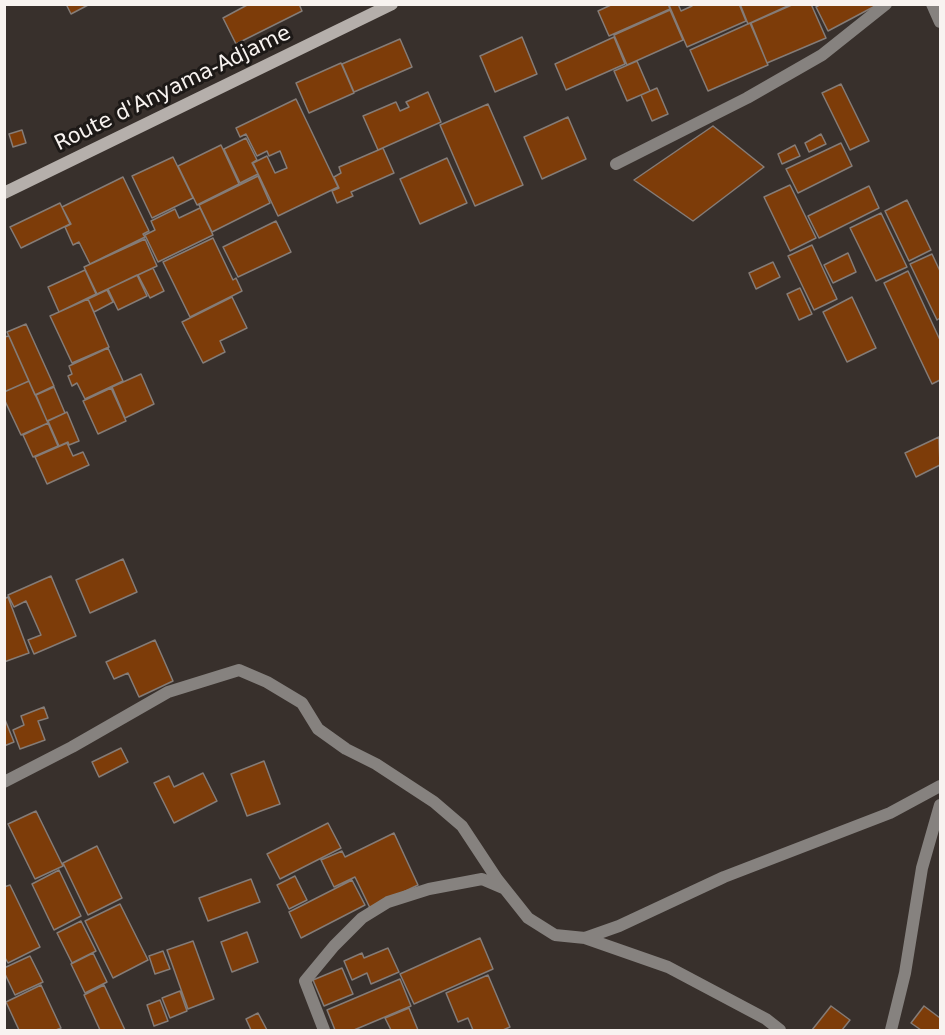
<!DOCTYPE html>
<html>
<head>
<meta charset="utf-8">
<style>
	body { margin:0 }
	#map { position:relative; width:945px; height:1035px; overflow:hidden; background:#38302c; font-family:"DejaVu Sans",sans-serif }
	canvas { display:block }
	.frame { position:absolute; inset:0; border:6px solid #f8f3f0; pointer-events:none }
</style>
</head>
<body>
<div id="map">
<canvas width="945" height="1035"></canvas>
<div class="frame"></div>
</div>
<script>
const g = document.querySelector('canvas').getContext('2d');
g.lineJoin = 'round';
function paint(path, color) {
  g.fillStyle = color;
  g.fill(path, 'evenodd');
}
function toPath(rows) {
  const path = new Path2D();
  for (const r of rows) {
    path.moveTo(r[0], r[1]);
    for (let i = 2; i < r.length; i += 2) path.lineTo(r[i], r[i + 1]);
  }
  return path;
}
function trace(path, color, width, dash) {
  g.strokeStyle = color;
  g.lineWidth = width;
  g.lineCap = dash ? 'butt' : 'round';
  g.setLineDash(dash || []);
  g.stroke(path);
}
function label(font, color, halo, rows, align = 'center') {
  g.font = font + ' "DejaVu Sans",sans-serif';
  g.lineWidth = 6;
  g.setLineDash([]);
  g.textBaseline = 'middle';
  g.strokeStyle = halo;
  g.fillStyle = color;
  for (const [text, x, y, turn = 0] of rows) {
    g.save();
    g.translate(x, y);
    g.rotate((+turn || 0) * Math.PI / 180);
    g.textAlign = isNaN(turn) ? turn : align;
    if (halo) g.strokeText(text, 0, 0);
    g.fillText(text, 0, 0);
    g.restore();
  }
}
const building = toPath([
	[66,4,90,4,71,14,66,4],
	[249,4,299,4,302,11,236,44,223,18,249,4],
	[613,4,668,4,670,9,609,36,598,11,613,4],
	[678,4,681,11,692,6,691,4,739,4,746,21,687,47,669,5,678,4],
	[740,4,792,4,748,24,740,4],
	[794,4,811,4,826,38,767,63,751,23,794,4],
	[821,4,876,4,877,5,828,31,816,7,821,4],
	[670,10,683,40,627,65,614,35,670,10],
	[750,23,768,65,708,91,690,50,750,23],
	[522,37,537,74,495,92,480,56,522,37],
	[614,37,625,64,566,90,555,64,614,37],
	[400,39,412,67,354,92,342,64,400,39],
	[637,61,650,91,627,101,614,71,637,61],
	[341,63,354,93,309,113,296,83,341,63],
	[841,84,869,141,850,150,822,93,841,84],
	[657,88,668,114,652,121,641,95,657,88],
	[428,92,441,122,378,150,363,116,396,102,400,111,409,107,406,102,428,92],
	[296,99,338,187,278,216,253,163,267,156,275,173,287,168,280,151,269,156,267,151,257,156,246,134,240,137,236,128,296,99],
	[488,104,523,185,475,206,440,125,488,104],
	[568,117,586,159,542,179,524,137,568,117],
	[713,126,764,167,693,221,634,180,713,126],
	[22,130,26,143,13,147,9,134,22,130],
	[821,134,826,144,809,152,805,143,821,134],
	[246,138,257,160,252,163,258,174,240,183,224,149,246,138],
	[841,143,852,166,798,193,786,169,841,143],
	[221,145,239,184,197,205,178,166,221,145],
	[795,145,800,156,782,164,778,154,795,145],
	[383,148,394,173,351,192,353,196,337,203,332,191,339,188,334,177,341,173,339,167,383,148],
	[173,157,193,198,152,218,132,176,173,157],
	[447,158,467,203,420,224,400,179,447,158],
	[258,176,270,203,212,232,199,205,258,176],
	[123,177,149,231,143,234,145,237,90,264,79,242,73,245,65,227,71,224,62,207,123,177],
	[790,185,816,238,790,251,764,197,790,185],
	[869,186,879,208,819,238,808,216,869,186],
	[907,200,931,250,909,261,885,211,907,200],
	[60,203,70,224,21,248,10,227,60,203],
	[200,208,213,235,158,262,145,235,155,230,151,221,175,209,179,218,200,208],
	[881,213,907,267,876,281,850,228,881,213],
	[276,221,291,252,238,277,223,247,276,221],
	[213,238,233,280,236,278,242,291,190,317,163,262,213,238],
	[145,239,157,266,97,294,84,267,145,239],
	[812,245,837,299,814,310,788,256,812,245],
	[848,253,856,272,833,283,824,265,848,253],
	[932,254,940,271,940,318,937,320,910,264,932,254],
	[773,262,780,277,756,289,749,273,773,262],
	[153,268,164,291,150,298,138,275,153,268],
	[85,270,96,294,59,312,48,287,85,270],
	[908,271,940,340,940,380,932,384,884,283,908,271],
	[137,275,147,296,118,310,108,289,137,275],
	[800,288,812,314,799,320,787,294,800,288],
	[107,290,113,302,94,312,88,299,107,290],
	[232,297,247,328,220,341,225,352,203,363,182,322,232,297],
	[852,297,876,348,847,362,823,312,852,297],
	[88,299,109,347,72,363,50,316,88,299],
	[26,324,54,386,35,395,7,332,26,324],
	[9,336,29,381,4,392,4,337,9,336],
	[108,348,123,381,85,399,77,383,72,386,68,376,72,374,69,366,108,348],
	[141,374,154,404,125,418,112,387,141,374],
	[29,381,48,423,21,435,4,399,4,392,29,381],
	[54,387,65,413,47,421,36,395,54,387],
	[111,388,126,421,98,434,83,401,111,388],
	[67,412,79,441,69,445,68,442,59,446,48,421,67,412],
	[48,423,58,446,33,457,23,435,48,423],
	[939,437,940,465,916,477,905,453,939,437],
	[67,443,73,456,83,452,89,465,47,484,35,457,67,443],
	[123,559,137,592,90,613,76,580,123,559],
	[51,576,76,636,34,654,28,640,41,635,26,601,14,607,8,595,51,576],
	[8,597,29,653,4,662,4,599,8,597],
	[155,640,173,681,139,697,128,673,114,679,106,662,155,640],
	[44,707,48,718,38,721,45,740,20,749,13,730,24,725,21,716,44,707],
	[4,717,14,742,4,746,4,717],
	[121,748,128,762,99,777,92,762,121,748],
	[264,761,280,804,247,816,231,774,264,761],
	[203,773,217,801,174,823,154,783,169,776,174,787,203,773],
	[36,811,63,866,35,879,8,824,36,811],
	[328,823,341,848,280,879,267,854,328,823],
	[394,833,418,885,370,908,355,877,334,887,321,860,342,851,345,857,394,833],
	[97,846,122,898,88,915,63,863,97,846],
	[59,870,81,916,54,930,32,884,59,870],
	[295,876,307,900,289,909,277,885,295,876],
	[251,879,260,902,208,921,199,898,251,879],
	[352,880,365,905,301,938,289,912,352,880],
	[10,885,40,947,8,963,4,956,4,887,10,885],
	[120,904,148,960,113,978,85,921,120,904],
	[81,921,96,951,72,963,57,933,81,921],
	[247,932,258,962,232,972,221,942,247,932],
	[480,938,493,969,414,1004,400,974,480,938],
	[193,941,214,999,188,1009,167,950,193,941],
	[388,948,399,972,371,984,367,973,352,980,344,961,362,953,364,958,388,948],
	[163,951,170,969,155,974,149,956,163,951],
	[93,953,107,982,85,993,71,964,93,953],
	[30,956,43,982,15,995,4,972,4,968,30,956],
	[342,968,353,994,324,1006,313,980,342,968],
	[488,975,510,1027,503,1030,473,1030,468,1018,458,1022,446,993,488,975],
	[400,979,411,1006,354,1030,335,1030,327,1010,400,979],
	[41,985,61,1028,56,1030,19,1030,6,1002,41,985],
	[104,985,125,1030,100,1030,84,995,104,985],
	[180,991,187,1011,170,1018,162,998,180,991],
	[160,1000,168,1021,154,1026,147,1005,160,1000],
	[831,1006,850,1020,842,1030,812,1030,831,1006],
	[924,1006,940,1018,940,1030,921,1030,911,1023,924,1006],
	[409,1008,418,1030,391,1030,385,1018,409,1008],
	[258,1013,267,1030,251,1030,246,1019,258,1013]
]);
const street = toPath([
	[932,4,940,22],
	[616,164,747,98,822,55,886,4],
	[4,782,72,747,168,692,239,670,267,682,302,703,318,729,346,749,376,764,434,802,462,826,497,879,528,918,555,935,585,938,619,926,724,877,890,813,940,786],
	[585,938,668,967,766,1019,780,1030],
	[324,1030,305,981,334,946,362,918,388,902,429,889,482,879,503,888],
	[891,1030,905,973,922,868,940,805]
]);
const secondary = toPath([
	[4,193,392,4]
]);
const streetNames = [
	["Route d'Anyama-Adjame",173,89,-26]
];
paint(building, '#7d3c09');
trace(building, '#857c77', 1.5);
trace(street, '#86827f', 12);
trace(secondary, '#b5afab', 12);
label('21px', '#f8f3f0', '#1d1917', streetNames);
</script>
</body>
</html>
